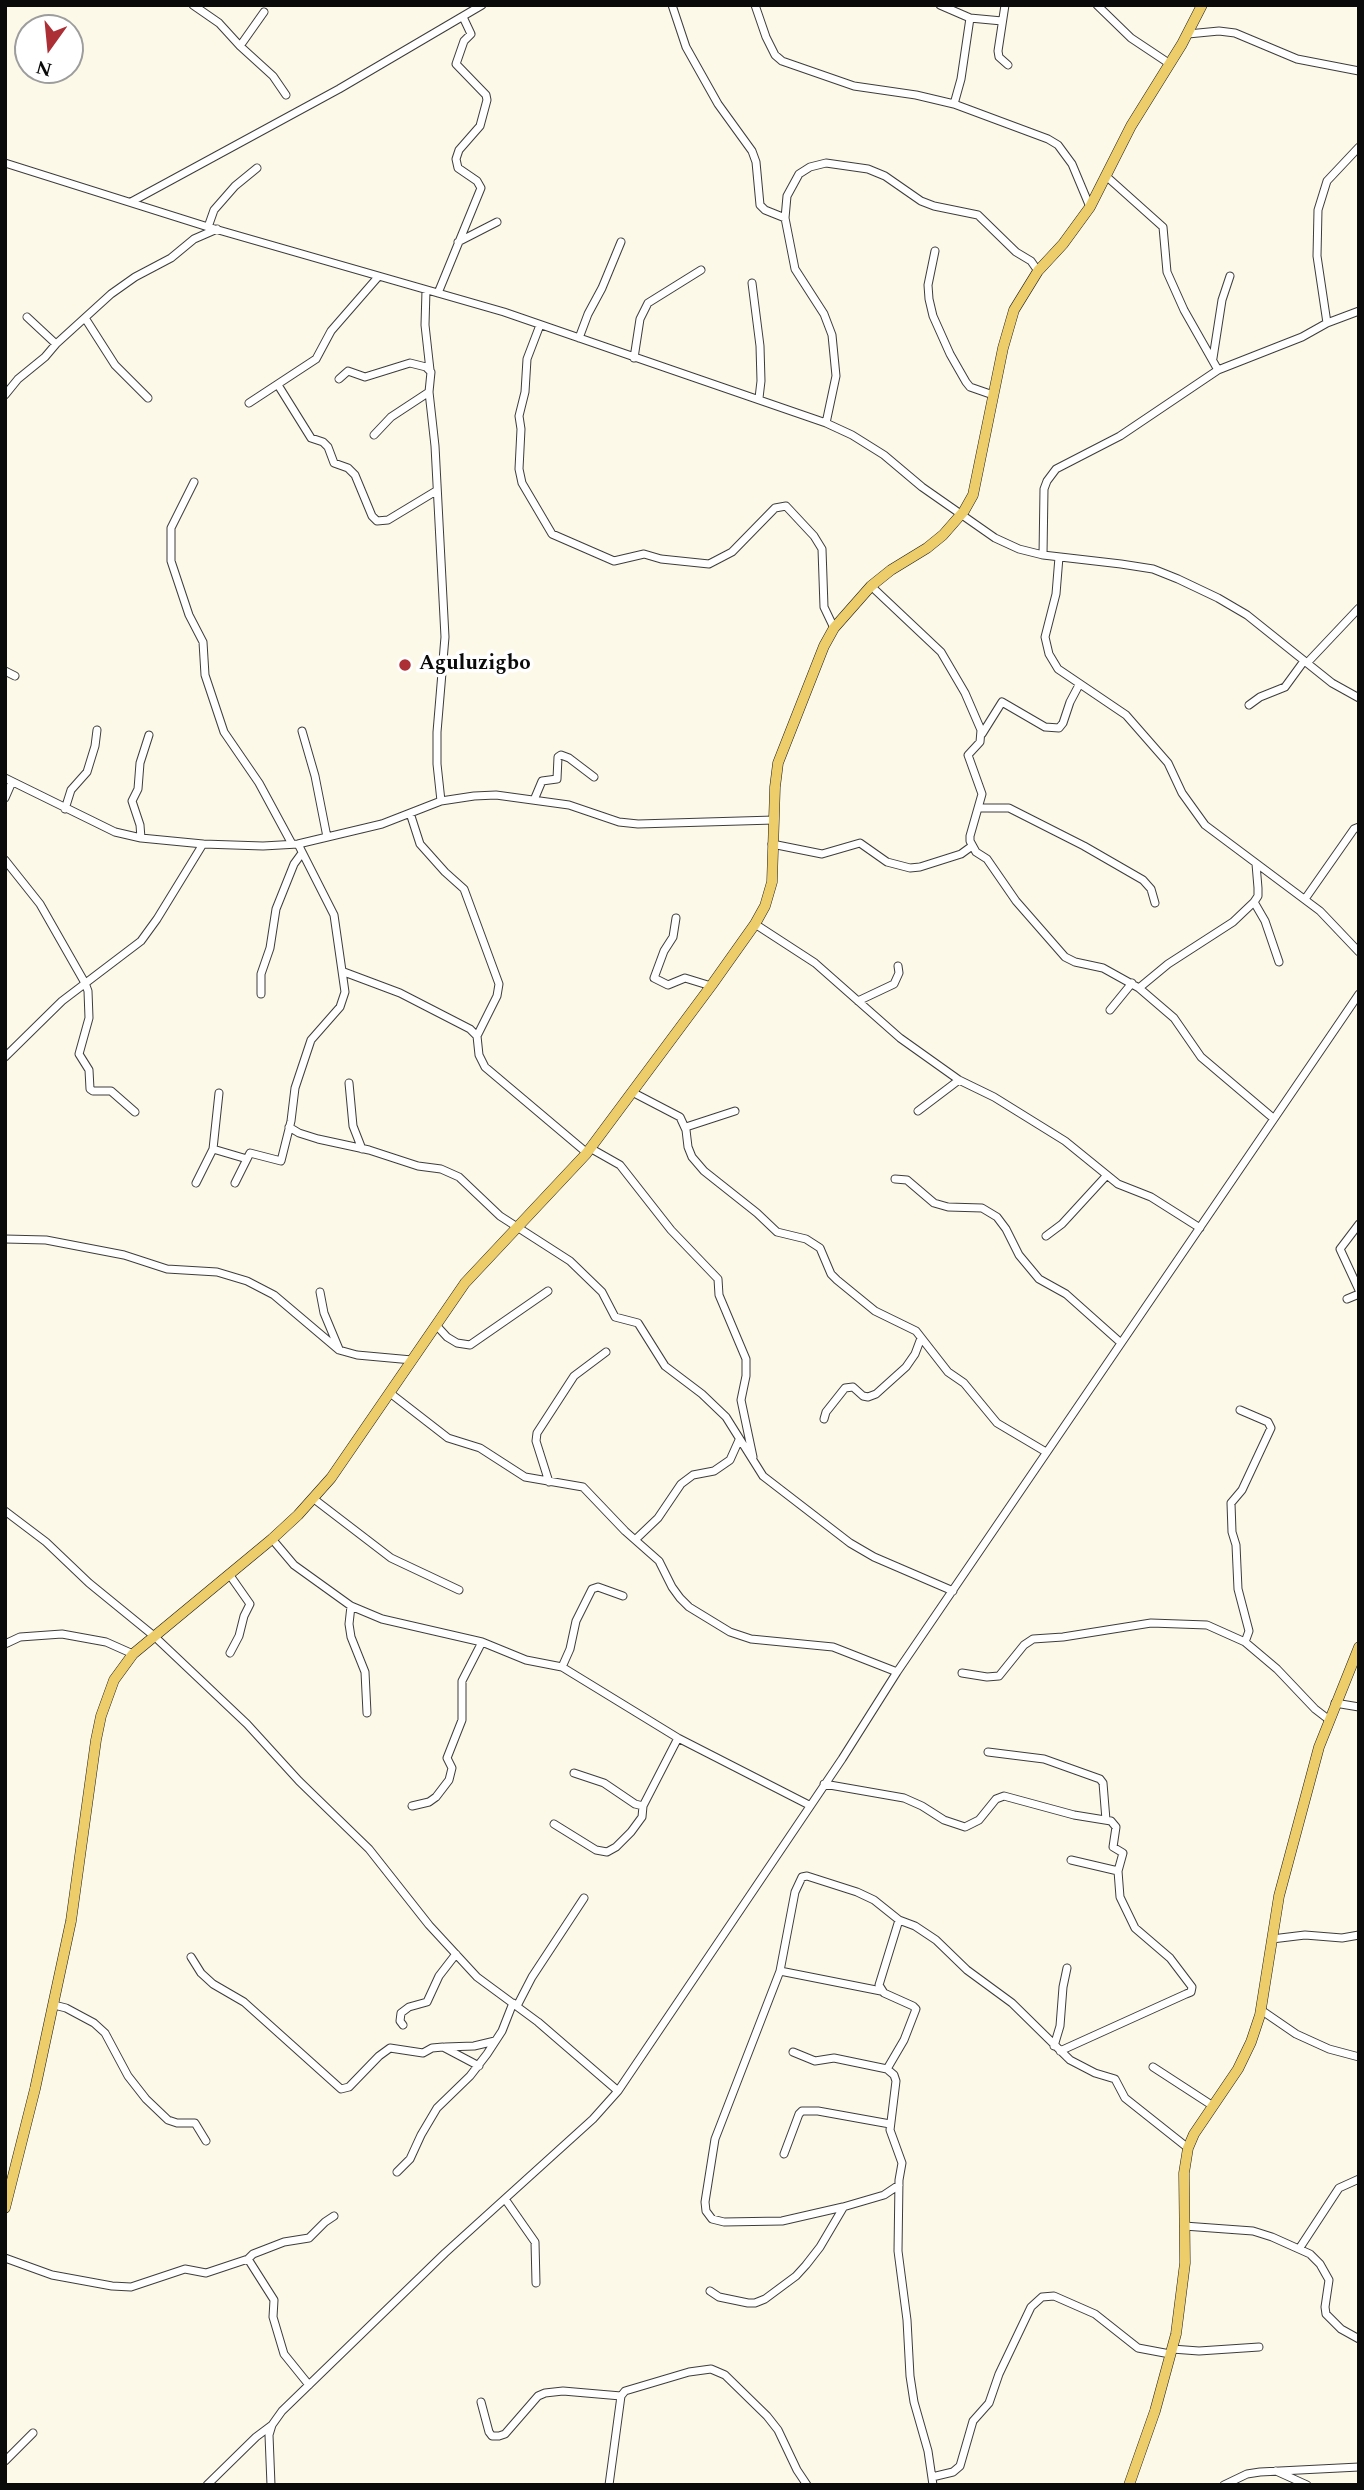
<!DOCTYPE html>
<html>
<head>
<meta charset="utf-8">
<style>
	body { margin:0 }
	#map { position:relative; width:1364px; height:2490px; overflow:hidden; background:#fdf9e9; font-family:Spectral,serif }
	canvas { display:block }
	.frame { position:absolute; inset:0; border:7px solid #0a0a0a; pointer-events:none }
	.north { position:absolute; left:14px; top:14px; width:70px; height:70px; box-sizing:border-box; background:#fff; border:2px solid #9d9d9d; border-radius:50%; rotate:195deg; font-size:19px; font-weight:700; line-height:28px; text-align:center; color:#0a0a0a }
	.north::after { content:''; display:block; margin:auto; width:24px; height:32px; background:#ac2f35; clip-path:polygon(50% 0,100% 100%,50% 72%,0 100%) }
</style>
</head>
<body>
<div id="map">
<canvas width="1364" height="2490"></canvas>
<div class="frame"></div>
<div class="north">N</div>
</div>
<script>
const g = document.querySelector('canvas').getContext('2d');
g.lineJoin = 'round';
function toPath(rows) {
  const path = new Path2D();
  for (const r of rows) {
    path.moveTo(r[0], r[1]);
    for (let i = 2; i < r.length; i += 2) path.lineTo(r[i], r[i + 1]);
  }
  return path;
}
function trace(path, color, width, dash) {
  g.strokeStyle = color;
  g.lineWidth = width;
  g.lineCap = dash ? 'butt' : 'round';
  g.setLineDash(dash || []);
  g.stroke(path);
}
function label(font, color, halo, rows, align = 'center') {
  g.font = font + ' Spectral,serif';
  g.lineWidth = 7;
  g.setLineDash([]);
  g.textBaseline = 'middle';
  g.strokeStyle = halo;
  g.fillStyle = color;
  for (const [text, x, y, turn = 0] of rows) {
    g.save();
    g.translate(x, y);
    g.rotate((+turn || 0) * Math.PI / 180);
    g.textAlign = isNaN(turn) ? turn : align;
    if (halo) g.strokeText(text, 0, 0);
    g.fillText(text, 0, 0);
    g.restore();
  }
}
const minor = toPath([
	[193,5,219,23,240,46,273,76,286,95],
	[672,5,686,47,718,104,752,151,756,162,760,205,765,210,785,218],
	[755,5,766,37,775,55,782,61,854,86,916,95,954,104,1048,139,1058,145,1072,164,1090,207],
	[940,5,970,18,1002,21],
	[1005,5,998,51,999,57,1008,65],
	[1097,5,1131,38,1170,64],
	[1188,34,1219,31,1235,33,1297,59,1359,71],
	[240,46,264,12],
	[954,104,961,79,970,18],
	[5,163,208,227,504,312,826,423,852,435,884,455,922,487,995,538,1019,549,1043,555,1121,564,1153,569,1178,579,1218,598,1247,615,1332,683,1359,698],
	[1106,176,1163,227,1167,272,1184,310,1218,370],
	[131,202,339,89,482,5],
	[208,227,214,210,235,186,257,168],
	[458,242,497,222],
	[935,251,928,285,929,299,933,316,950,354,966,382,970,387,993,395],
	[752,283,760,346,761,381,759,398],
	[426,290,425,325,430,370],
	[438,293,481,188,477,181,458,168,456,159,459,150,480,126,487,100,486,95,456,64,464,41,471,34,463,17],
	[85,318,115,365,148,398],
	[1327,323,1317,256,1318,210,1327,181,1359,147],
	[540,325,527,359,525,392,519,416,521,429,519,469,522,483,552,534,614,561,644,554,661,559,709,564,732,552,775,508,786,506,814,536,822,549,824,607,834,628],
	[579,338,588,314,602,288,621,242],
	[56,344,111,294,135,277,171,258,194,239,217,229],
	[634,358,640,319,648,303,701,270],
	[1213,358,1222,300,1230,276],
	[339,379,348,371,365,377,410,363,426,367,431,372,429,392,435,446,445,637,437,732,437,764,441,801],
	[278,385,311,438,323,442,328,447,334,463,348,468,355,475,372,516,377,521,388,520,436,491],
	[5,395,18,379,45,357,56,344,27,317],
	[249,403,316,359,331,331,378,277],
	[826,423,836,376,832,335,824,314,795,269,785,218,787,196,799,174,810,167,826,163,868,169,885,176,921,201,934,206,978,215,1016,252,1031,261,1038,271],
	[374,435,391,417,429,392],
	[194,482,171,528,171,561,189,615,203,642,205,675,224,732,259,783,292,844],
	[1043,555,1044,489,1047,481,1056,469,1120,436,1218,370,1302,337,1327,323,1359,311],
	[1059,557,1056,594,1045,637,1049,654,1058,669,1126,715,1168,763,1182,793,1205,825,1320,911,1359,952],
	[871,586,941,652,965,693,981,730,980,742,968,755,982,794,970,836,970,841,976,852,987,859,1016,901,1065,957,1075,962,1103,968,1139,988,1174,1018,1201,1057,1273,1118],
	[1307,663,1359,608],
	[5,671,15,676],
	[1249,705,1260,697,1285,687,1304,661],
	[302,731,315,776,327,837],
	[982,734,1002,702,1045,727,1059,728,1063,723,1070,702,1079,685],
	[5,778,115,832,141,838,203,844],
	[5,798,12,782],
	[534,800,542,781,557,779,558,757,561,755,569,758,594,777],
	[979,808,1009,808,1084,846,1143,880,1151,889,1155,903],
	[65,809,71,790,87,772,95,746,97,730],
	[410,813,420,844,445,872,464,889,499,984,497,996,477,1036],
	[141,838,140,825,132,801,138,789,140,763,149,735],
	[772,844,822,854,860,843,887,862,910,868,920,867,961,854,972,846],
	[5,860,40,904,85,983,88,991,89,1018,79,1054,89,1070,90,1089,93,1091,111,1091,135,1112],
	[1305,899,1354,829,1359,827],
	[1254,902,1265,921,1279,962],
	[676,918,673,937,664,951,654,978,668,985,685,978,711,986],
	[755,924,815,963,900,1038,959,1080,994,1097,1065,1141,1118,1184,1151,1197,1200,1228],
	[344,972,400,993,470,1029,477,1036,479,1055,485,1067,587,1153],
	[1139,988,1168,964,1233,922,1254,902,1258,896,1258,888,1256,864],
	[261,994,261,974,270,948,276,909,294,864,302,853],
	[858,1001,894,984,899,973,898,966],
	[1110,1010,1132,983],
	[5,1057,62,1001,141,941,157,919,203,844,263,846,298,844,382,824,441,801,474,796,496,795,569,805,619,822,638,824,774,820],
	[349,1083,353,1126,362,1149],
	[632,1092,680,1117,686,1130,688,1147,692,1157,704,1171,757,1213,777,1232,806,1239,820,1248,831,1274,837,1280,875,1311,916,1331,948,1372,964,1383,997,1423,1046,1452],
	[918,1111,959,1080],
	[289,1127,299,1133,318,1139,369,1150,418,1166,441,1169,459,1177,500,1216,570,1261,602,1292,615,1317,638,1323,665,1366,702,1394,726,1417,763,1476,850,1543,874,1557,953,1591],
	[686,1127,735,1111],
	[590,1148,620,1165,671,1230,718,1279,719,1295,746,1359,746,1376,741,1400,753,1457],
	[213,1149,247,1159],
	[895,1179,907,1180,934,1203,948,1207,982,1208,997,1217,1006,1229,1019,1255,1039,1279,1066,1294,1121,1343],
	[196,1183,213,1149,219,1093],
	[235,1183,250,1153,281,1161,291,1121,295,1088,311,1040,340,1007,345,992,334,915,298,844],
	[1359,1224,1340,1249,1359,1290],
	[1046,1236,1062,1224,1107,1175],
	[5,1239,46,1240,124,1255,167,1269,217,1272,247,1281,274,1295,339,1350,357,1355,412,1360],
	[320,1292,324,1313,339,1349],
	[1347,1299,1359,1294],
	[436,1325,447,1337,457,1343,470,1345,548,1291],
	[390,1393,448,1438,480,1448,525,1477,583,1487,625,1531,659,1561,672,1587,680,1598,689,1607,730,1632,751,1639,833,1647,897,1672],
	[1240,1410,1268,1422,1271,1428,1242,1490,1231,1503,1232,1532,1236,1545,1238,1589,1249,1631,1245,1642],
	[824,1419,826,1412,845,1388,853,1387,863,1396,868,1397,876,1394,906,1367,915,1354,921,1338],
	[549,1482,536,1441,537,1433,574,1376,606,1352],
	[314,1499,391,1558,459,1590],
	[5,1511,46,1542,89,1583,154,1636,247,1724,299,1781,369,1849,429,1925,477,1977,538,2022,618,2091],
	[272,1539,294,1565,351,1606,382,1619,482,1642,526,1660,562,1667,678,1738,809,1805],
	[636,1539,658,1518,681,1484,693,1475,714,1471,730,1460,739,1440],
	[229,1574,250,1604,244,1616,239,1636,230,1653],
	[351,1606,349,1624,351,1637,365,1672,367,1713],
	[5,1644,20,1637,62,1634,106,1642,133,1654],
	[562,1667,570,1649,576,1621,592,1589,598,1587,623,1596],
	[962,1673,987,1677,999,1676,1024,1645,1033,1639,1063,1637,1151,1623,1207,1625,1245,1642,1277,1669,1315,1709,1328,1719],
	[1335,1703,1359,1707],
	[988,1752,1044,1759,1100,1779,1103,1783,1106,1820],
	[574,1773,604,1783,635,1804,643,1806,678,1738],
	[824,1784,904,1798,922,1806,944,1820,965,1827,979,1820,996,1799,1004,1796,1074,1815,1111,1821,1116,1827,1113,1847,1123,1853,1118,1871],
	[412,1806,429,1802,436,1797,449,1780,452,1768,447,1758,462,1720,462,1681,482,1642],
	[554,1824,596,1850,607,1852,616,1847,631,1832,642,1817,643,1806],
	[899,1920,879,1985,884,1993,913,2006,916,2009,904,2040,887,2069,894,2075,896,2081,890,2130,902,2163,899,2180,898,2251,907,2320,910,2376,914,2402,928,2451,933,2485],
	[1272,1939,1305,1935,1342,1938,1359,1935],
	[191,1957,201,1973,213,1984,244,2002,341,2089,349,2087,379,2056,390,2048,423,2053,432,2048,443,2047,479,2066],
	[780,1971,881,1991],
	[54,2005,66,2008,94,2023,105,2033,128,2076,146,2099,168,2120,177,2123,195,2123,206,2141],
	[517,2006,532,1977,584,1898],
	[1261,2010,1296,2034,1329,2049,1359,2057],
	[403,2025,400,2021,401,2013,409,2007,427,2002,439,1976,456,1954],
	[1054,2046,1060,2026,1063,1987,1067,1968],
	[445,2047,474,2046,495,2041],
	[1060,2051,1186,1994,1191,1992,1192,1987,1170,1958,1135,1928,1120,1897,1118,1871,1071,1860],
	[793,2052,815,2061,834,2058,887,2069],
	[1153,2067,1213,2106],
	[784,2154,799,2114,802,2111,818,2111,890,2124],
	[397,2172,410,2159,421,2135,437,2108,470,2076,487,2054,502,2031,513,2003],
	[899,2185,884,2195,843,2207,782,2221,724,2222,712,2219,706,2211,705,2202,715,2139,780,1971,795,1892,802,1877,807,1876,857,1892,874,1900,899,1920,915,1926,936,1940,967,1970,1012,2003,1070,2060,1095,2073,1115,2079,1125,2098,1188,2148],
	[505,2199,535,2242,536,2283],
	[1184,2226,1253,2231,1272,2237,1310,2254,1320,2264,1329,2280,1325,2307,1326,2314,1341,2329,1359,2339],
	[1299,2249,1339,2188,1359,2179],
	[5,2258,52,2275,112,2286,131,2287,185,2269,206,2273,248,2259,274,2300,273,2317,284,2354,309,2385],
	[248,2259,253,2254,284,2242,309,2238,325,2222,334,2216],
	[710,2291,719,2297,748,2303,755,2303,765,2299,796,2276,806,2265,820,2247,843,2208],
	[1172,2349,1199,2351,1259,2347],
	[481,2402,489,2432,492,2436,499,2436,505,2434,538,2396,545,2393,563,2391,621,2396],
	[5,2461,33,2433],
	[1276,2471,1307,2485],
	[932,2477,953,2472,960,2466,973,2421,989,2403,999,2374,1031,2307,1042,2297,1054,2296,1095,2314,1138,2348,1170,2354],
	[207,2485,256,2437,272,2425],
	[271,2485,269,2435,272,2425,282,2411,445,2253,593,2119,618,2091,842,1759,897,1672,1359,994],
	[609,2485,621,2396,625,2391,689,2372,711,2369,725,2375,767,2416,778,2430,797,2470,807,2485],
	[1224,2485,1247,2474,1260,2472,1359,2467]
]);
const major = toPath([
	[5,2208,35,2089,71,1921,96,1740,101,1716,114,1680,133,1654,272,1539,298,1515,331,1478,465,1283,586,1154,711,986,755,924,765,906,772,882,775,787,778,763,824,646,834,628,871,586,891,570,927,548,943,535,964,511,973,495,1003,348,1014,310,1038,271,1063,244,1090,207,1131,126,1182,44,1202,5],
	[1129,2485,1155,2411,1176,2334,1185,2263,1184,2173,1188,2148,1194,2134,1238,2069,1251,2042,1260,2015,1279,1896,1319,1747,1359,1647]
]);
const markers = [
	[405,665,7,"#ac2f35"]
];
const poiNames = [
	["Aguluzigbo",419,665]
];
trace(minor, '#3d3d3d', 9);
trace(major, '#1b1b1b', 11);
trace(minor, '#fff', 7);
trace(major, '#eccd69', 10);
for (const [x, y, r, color] of markers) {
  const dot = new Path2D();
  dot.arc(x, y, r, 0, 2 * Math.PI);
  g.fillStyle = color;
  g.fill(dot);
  trace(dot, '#fff', 2.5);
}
label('bold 21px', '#0a0a0a', '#fff', poiNames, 'left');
</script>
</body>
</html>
